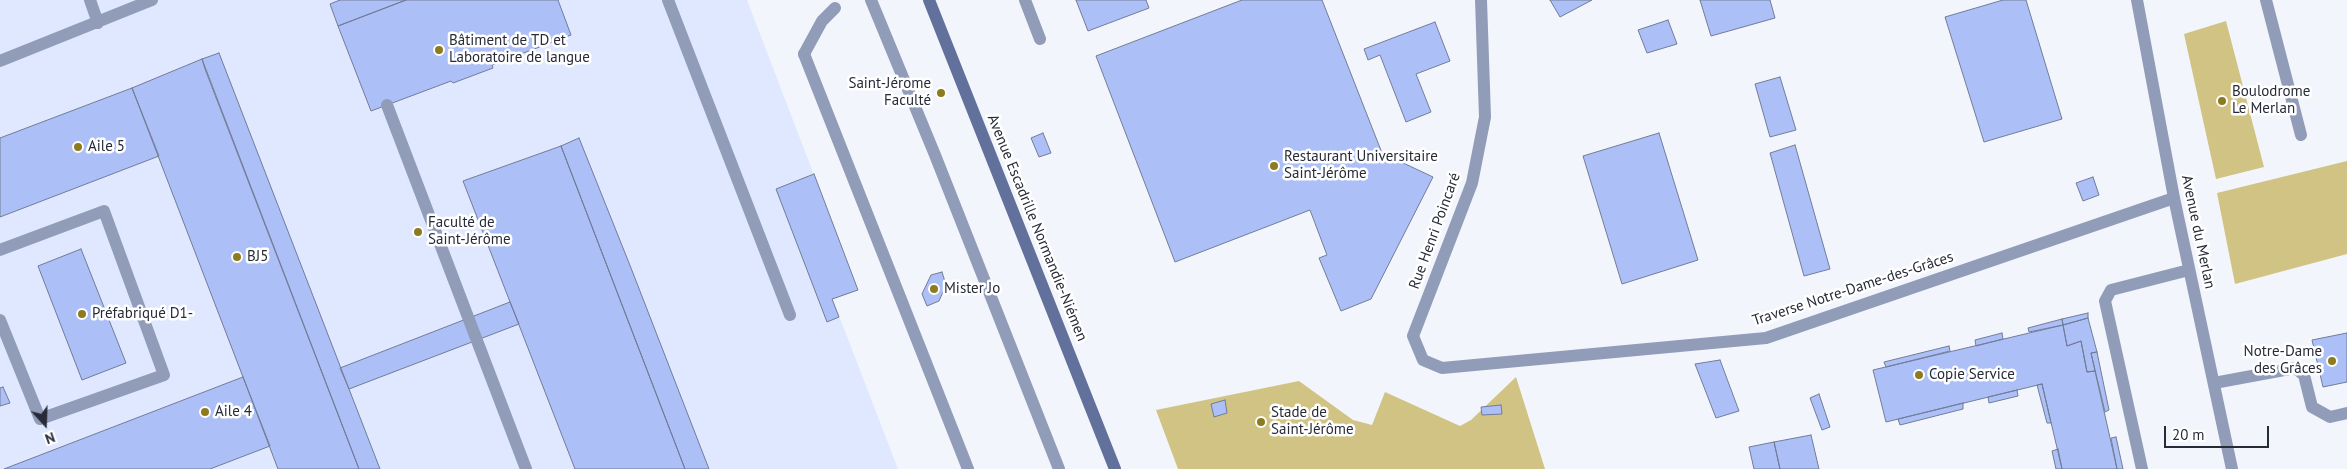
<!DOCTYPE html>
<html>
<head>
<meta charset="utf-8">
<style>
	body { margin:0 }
	#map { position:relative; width:2347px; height:469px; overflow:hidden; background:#f2f5fb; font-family:"PT Sans",sans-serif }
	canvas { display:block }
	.north { position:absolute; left:20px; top:399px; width:50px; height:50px; -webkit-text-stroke:4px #fff; paint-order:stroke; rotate:160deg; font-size:14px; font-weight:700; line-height:20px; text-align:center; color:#272b37 }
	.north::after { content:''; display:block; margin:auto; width:18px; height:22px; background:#272b37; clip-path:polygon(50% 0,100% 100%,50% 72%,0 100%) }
	.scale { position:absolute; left:2164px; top:426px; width:105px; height:22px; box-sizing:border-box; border:2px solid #272b37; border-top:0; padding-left:6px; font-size:15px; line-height:18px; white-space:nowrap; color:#272b37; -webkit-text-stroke:4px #fff; paint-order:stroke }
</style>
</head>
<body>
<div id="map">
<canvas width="2347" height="469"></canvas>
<div class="north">N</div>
<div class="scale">20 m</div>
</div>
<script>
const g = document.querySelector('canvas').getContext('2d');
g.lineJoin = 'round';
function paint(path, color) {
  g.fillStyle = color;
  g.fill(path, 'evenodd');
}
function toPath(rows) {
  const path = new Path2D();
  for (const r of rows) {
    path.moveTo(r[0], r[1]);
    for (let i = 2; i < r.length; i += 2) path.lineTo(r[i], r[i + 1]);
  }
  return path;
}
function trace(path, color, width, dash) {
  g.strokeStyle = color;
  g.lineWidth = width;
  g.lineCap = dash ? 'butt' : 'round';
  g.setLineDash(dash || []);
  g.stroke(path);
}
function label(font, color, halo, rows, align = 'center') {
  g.font = font + ' "PT Sans",sans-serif';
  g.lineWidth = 5;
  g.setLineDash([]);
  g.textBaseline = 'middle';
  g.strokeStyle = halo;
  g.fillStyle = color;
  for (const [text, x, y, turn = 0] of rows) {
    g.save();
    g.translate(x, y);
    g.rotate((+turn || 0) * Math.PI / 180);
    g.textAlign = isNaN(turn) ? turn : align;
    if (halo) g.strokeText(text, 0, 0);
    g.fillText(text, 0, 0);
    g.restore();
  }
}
const built = toPath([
	[0,0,747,0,858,290,833,300,898,469,0,469]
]);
const green = toPath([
	[2226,21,2264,167,2216,179,2184,34],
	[2347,161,2347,254,2235,284,2217,193],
	[1516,377,1545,469,1178,469,1156,410,1299,381,1353,420,1372,425,1385,392,1460,426,1471,420]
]);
const building = toPath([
	[340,0,406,0,338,26,330,4,340,0],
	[406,0,558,0,571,35,492,65,493,68,453,83,451,81,371,111,338,26,406,0],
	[1076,0,1146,0,1149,8,1088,31,1076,0],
	[1242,0,1322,0,1382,153,1433,177,1371,299,1341,311,1319,258,1327,255,1310,210,1175,262,1096,56,1242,0],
	[1550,0,1592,0,1560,17,1550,0],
	[1700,0,1770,0,1775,18,1711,36,1700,0],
	[2003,0,2026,0,2062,119,1984,142,1945,17,2003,0],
	[1668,20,1677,44,1647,53,1638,30,1668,20],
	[1435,22,1450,61,1416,74,1431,112,1406,122,1380,55,1368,60,1364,49,1435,22],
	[219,53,349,389,380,469,359,469,202,59,219,53],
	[202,59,205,69,359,469,278,469,243,377,132,88,202,59],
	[1780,77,1796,130,1770,137,1755,84,1780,77],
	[132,88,159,156,0,217,0,138,132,88],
	[1043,133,1051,153,1039,157,1031,138,1043,133],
	[1659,133,1698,260,1622,284,1583,156,1659,133],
	[579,138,631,268,709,469,685,469,561,146,579,138],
	[1795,145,1830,269,1804,276,1770,153,1795,145],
	[561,146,685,469,575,469,463,181,561,146],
	[814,174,858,290,832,299,839,317,827,322,776,189,814,174],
	[2093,177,2099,195,2083,201,2076,183,2093,177],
	[81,249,126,363,82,380,38,266,81,249],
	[942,272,946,285,939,301,927,306,922,294,931,275,942,272],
	[510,302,519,324,349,389,340,368,510,302],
	[2088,313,2088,318,2063,325,2062,319,2088,313],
	[2088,318,2097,352,2091,353,2095,371,2087,372,2081,341,2067,346,2063,325,2088,318],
	[2062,319,2063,325,2029,332,2028,328,2062,319],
	[2063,325,2067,346,2081,341,2087,372,2095,371,2117,469,2062,469,2042,384,1886,422,1873,370,2063,325],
	[2002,333,2003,339,1976,346,1975,340,2002,333],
	[2347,333,2347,382,2323,387,2312,340,2347,333],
	[1949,346,1950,351,1886,367,1884,362,1949,346],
	[2097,352,2109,410,2105,412,2091,353,2097,352],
	[1720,360,1739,411,1716,418,1695,364,1720,360],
	[243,377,270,446,210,469,4,469,243,377],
	[2042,384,2051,423,2047,423,2037,385,2042,384],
	[3,387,10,403,0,406,0,388,3,387],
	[2017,390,2018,396,1989,403,1988,397,2017,390],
	[1819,394,1830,427,1822,430,1810,398,1819,394],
	[1225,400,1227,413,1214,417,1211,404,1225,400],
	[1963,403,1963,409,1900,425,1898,419,1963,403],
	[1501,405,1502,414,1482,415,1481,407,1501,405],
	[1811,435,1819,469,1780,469,1774,442,1811,435],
	[2116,437,2123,469,2117,469,2111,438,2116,437],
	[1774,442,1780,469,1754,469,1749,447,1774,442],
	[2058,449,2062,469,2056,469,2052,451,2058,449]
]);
const lane = toPath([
	[90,0,98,23],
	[668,0,790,315],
	[871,0,935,155,1059,469],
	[1025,0,1040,39],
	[2266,0,2301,135],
	[804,54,822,21,835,8],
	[0,61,152,0],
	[387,105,526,469],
	[0,250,104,211,164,375,40,419,0,320],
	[2214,383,2295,368,2304,375,2312,407,2330,417,2347,413],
	[2142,469,2105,301,2111,290,2189,270]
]);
const street = toPath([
	[1481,0,1485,117,1472,183,1413,336,1423,360,1442,368,1766,338,2174,198],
	[2137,0,2174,198,2232,469],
	[804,54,968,469]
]);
const secondary = toPath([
	[929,0,1115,469]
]);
const markers = [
	[439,50,5,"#8d7b20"],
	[941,93,5,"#8d7b20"],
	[2222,101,5,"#8d7b20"],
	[78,147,5,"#8d7b20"],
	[1274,166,5,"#8d7b20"],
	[418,232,5,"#8d7b20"],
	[237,257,5,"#8d7b20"],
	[934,289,5,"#8d7b20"],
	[82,314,5,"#8d7b20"],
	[2332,361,5,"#8d7b20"],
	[1919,375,5,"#8d7b20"],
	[205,412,5,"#8d7b20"],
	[1261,422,5,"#8d7b20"]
];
const poiNames = [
	["Bâtiment de TD et",449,41],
	["Laboratoire de langue",449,58],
	["Saint-Jérome",931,84,"right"],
	["Faculté",931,101,"right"],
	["Boulodrome",2232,92],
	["Le Merlan",2232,109],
	["Aile 5",88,147],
	["Restaurant Universitaire",1284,157],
	["Saint-Jérôme",1284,174],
	["Faculté de",428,223],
	["Saint-Jérôme",428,240],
	["BJ5",247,257],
	["Mister Jo",944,289],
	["Préfabriqué D1-",92,314],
	["Notre-Dame",2322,352,"right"],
	["des Grâces",2322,369,"right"],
	["Copie Service",1929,375],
	["Aile 4",215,412],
	["Stade de",1271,413],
	["Saint-Jérôme",1271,430]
];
const streetNames = [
	["Avenue Escadrille Normandie-Niémen",1037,228,68],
	["Rue Henri Poincaré",1435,231,-70],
	["Avenue du Merlan",2198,232,78],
	["Traverse Notre-Dame-des-Grâces",1853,289,-18]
];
paint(built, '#dfe8ff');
paint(green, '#d1c384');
paint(building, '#acc0f7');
trace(building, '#727c98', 1);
trace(lane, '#919cb9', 12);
trace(street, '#919cb9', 12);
trace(secondary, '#62719b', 12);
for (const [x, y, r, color] of markers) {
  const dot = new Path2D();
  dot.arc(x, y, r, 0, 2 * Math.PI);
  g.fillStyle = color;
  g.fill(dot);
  trace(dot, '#fff', 2);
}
label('15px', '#272b37', '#fff', poiNames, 'left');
label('15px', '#272b37', '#fff', streetNames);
</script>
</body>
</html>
